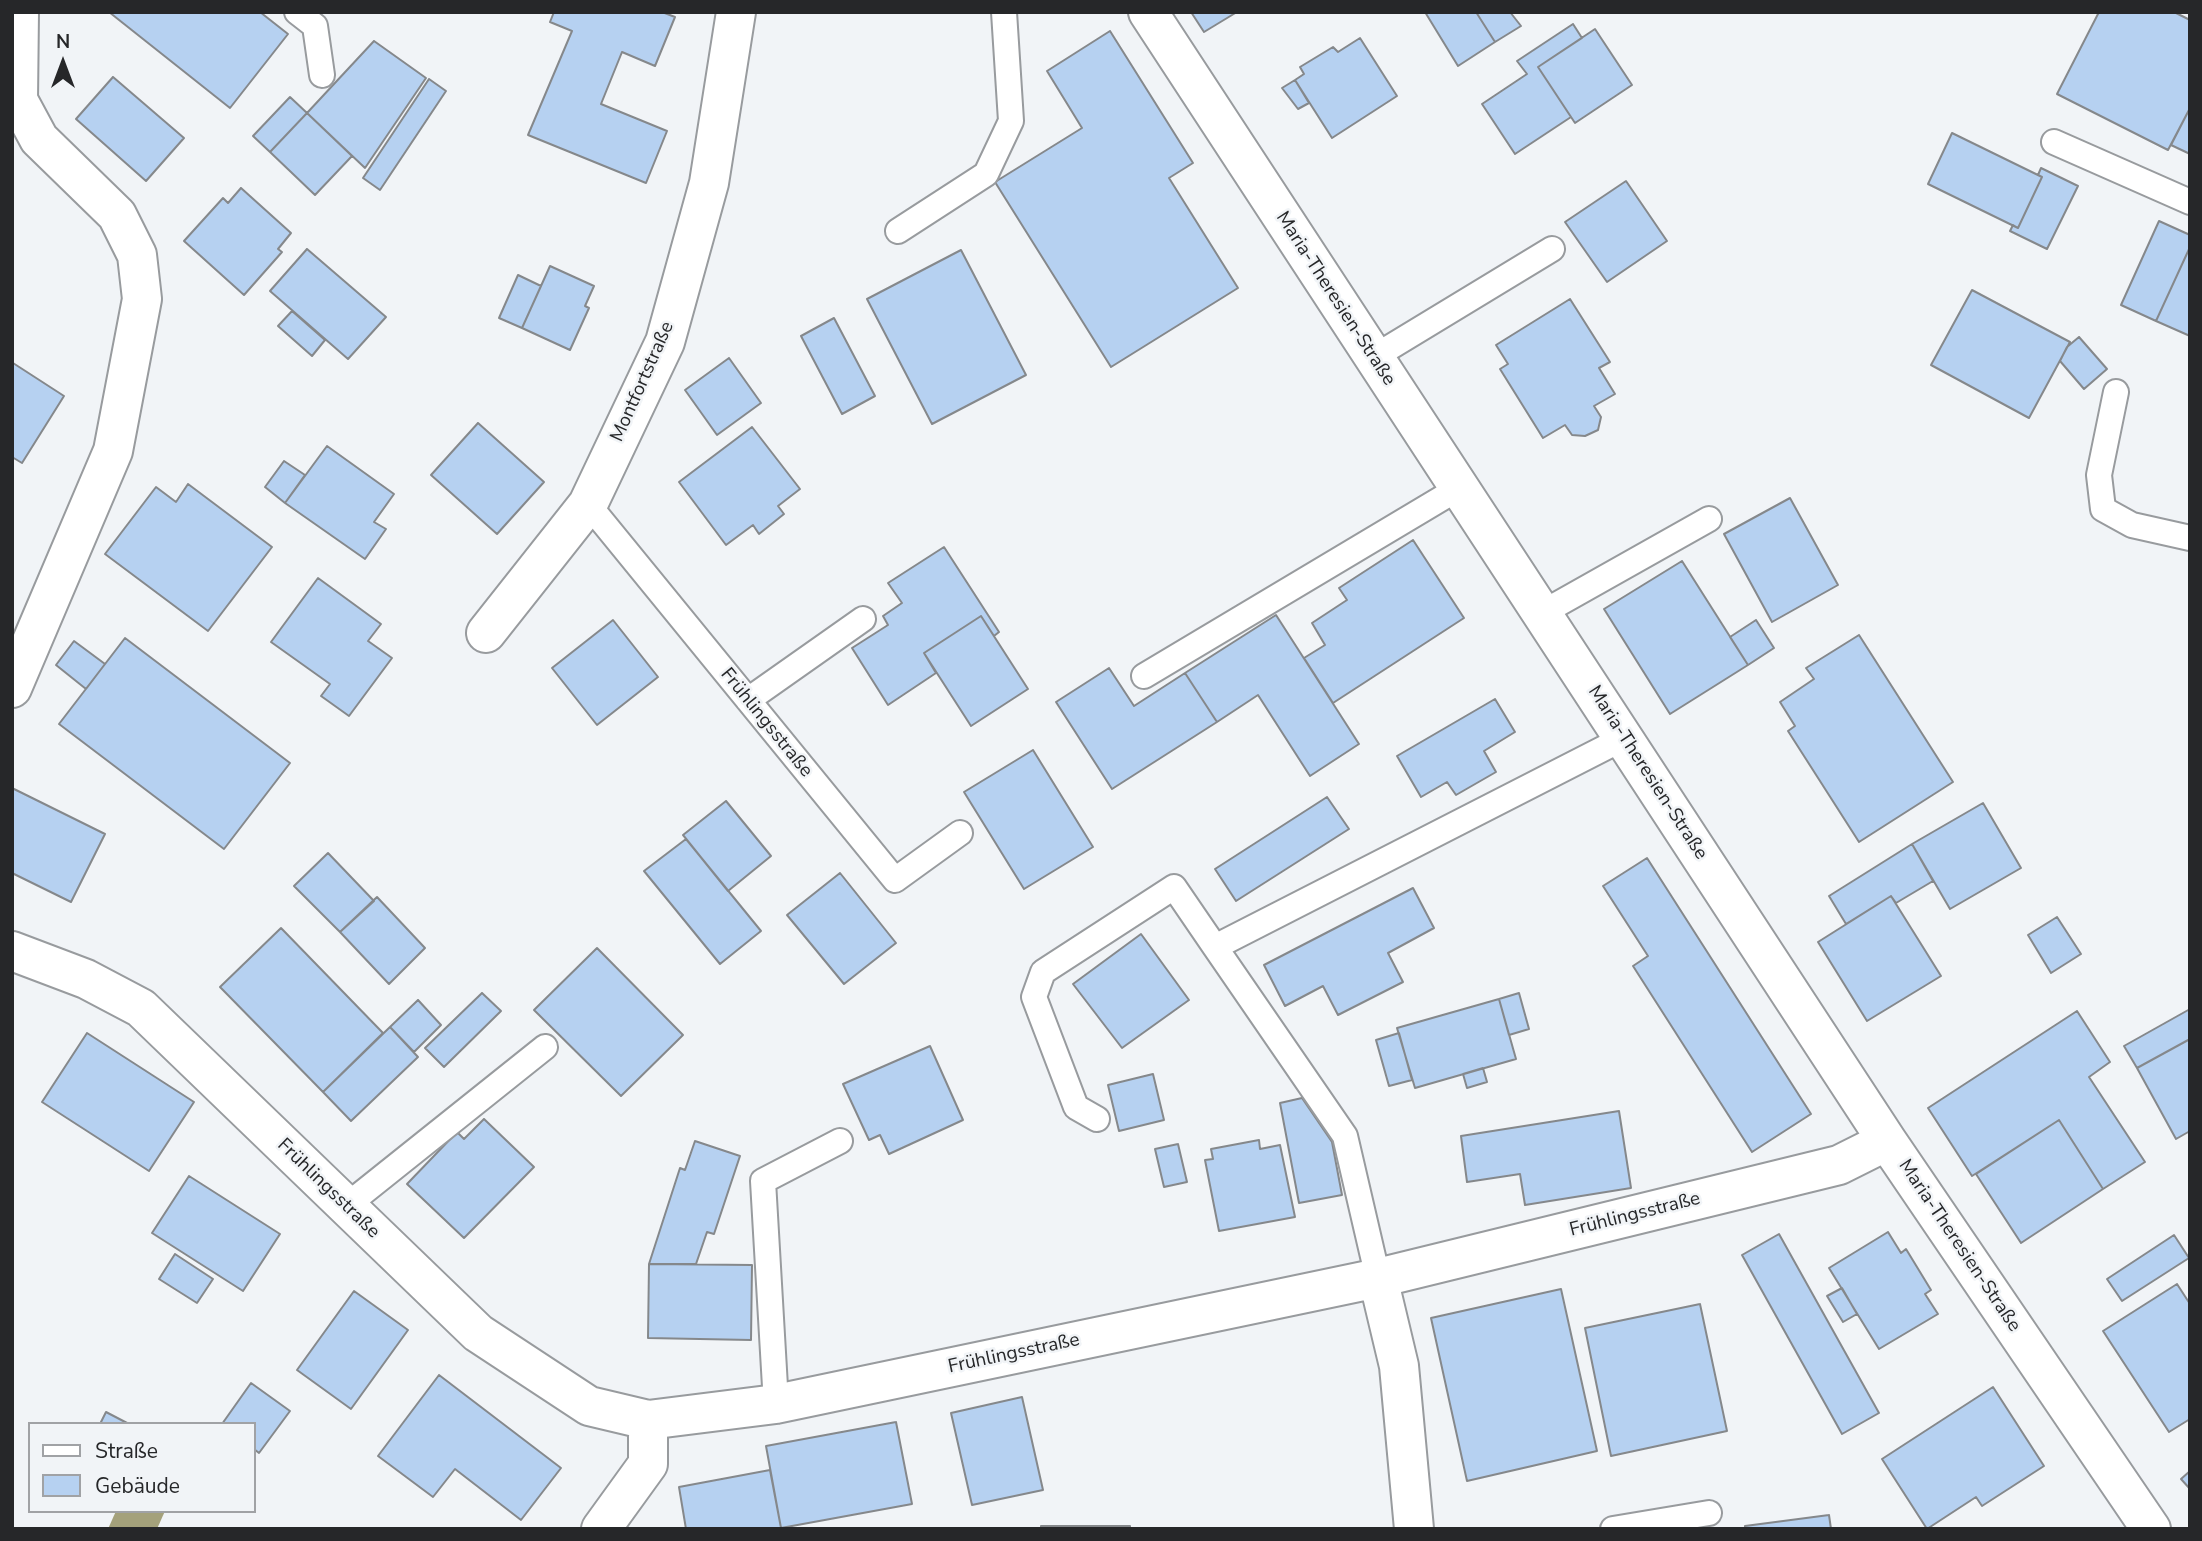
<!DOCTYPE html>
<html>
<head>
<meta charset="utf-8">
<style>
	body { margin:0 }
	#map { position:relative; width:2202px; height:1541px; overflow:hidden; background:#f1f4f7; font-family:"Nunito Sans",sans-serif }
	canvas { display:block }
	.frame { position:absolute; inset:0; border:14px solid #262729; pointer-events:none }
	.legend { position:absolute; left:28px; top:1422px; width:228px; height:91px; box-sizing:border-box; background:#f1f4f7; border:2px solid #a0a2a5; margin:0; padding:9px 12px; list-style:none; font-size:21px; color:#262729 }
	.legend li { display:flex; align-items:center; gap:14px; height:35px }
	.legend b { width:35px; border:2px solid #a0a2a5 }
	.north { position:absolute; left:28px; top:28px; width:70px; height:70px; -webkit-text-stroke:5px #f1f4f7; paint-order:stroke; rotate:0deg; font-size:19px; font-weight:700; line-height:28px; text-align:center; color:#262729 }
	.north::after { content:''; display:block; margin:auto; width:24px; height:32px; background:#262729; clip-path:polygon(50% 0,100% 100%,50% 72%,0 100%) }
</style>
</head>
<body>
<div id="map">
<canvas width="2202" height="1541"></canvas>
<div class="frame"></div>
<ul class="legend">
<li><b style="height:9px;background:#fff"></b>Straße</li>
<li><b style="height:19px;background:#b6d1f1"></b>Gebäude</li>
</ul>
<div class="north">N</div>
</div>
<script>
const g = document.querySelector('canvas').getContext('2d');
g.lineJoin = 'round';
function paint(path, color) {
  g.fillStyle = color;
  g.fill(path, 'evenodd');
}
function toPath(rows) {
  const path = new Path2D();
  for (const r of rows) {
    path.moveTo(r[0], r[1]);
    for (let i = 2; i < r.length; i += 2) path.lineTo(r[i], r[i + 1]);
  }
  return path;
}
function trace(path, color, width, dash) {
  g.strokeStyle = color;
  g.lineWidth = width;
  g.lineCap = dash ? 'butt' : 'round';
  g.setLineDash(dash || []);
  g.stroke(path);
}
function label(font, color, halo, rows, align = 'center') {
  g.font = font + ' "Nunito Sans",sans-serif';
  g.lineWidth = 5;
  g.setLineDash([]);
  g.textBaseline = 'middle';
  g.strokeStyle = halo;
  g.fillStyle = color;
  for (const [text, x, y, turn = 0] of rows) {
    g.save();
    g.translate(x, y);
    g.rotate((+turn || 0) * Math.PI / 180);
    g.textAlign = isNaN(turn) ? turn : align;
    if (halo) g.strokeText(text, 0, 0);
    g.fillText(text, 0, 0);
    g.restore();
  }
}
const water = toPath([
	[116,1511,165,1511,157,1529,108,1529]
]);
const building = toPath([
	[109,12,260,12,288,34,230,108,109,12],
	[554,12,662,12,675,17,655,66,622,52,601,104,667,131,646,183,528,135,572,31,550,22,554,12],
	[1191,12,1237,12,1204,32,1191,12],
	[1425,12,1476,12,1495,42,1458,66,1425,12],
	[1476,12,1510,12,1521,26,1495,42,1476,12],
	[2099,12,2174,12,2190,20,2190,108,2168,150,2057,94,2099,12],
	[1573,24,1582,38,1538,67,1571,117,1515,154,1482,104,1527,74,1517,61,1573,24],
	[1595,29,1632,85,1575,123,1538,67,1595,29],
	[1110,31,1193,163,1169,178,1238,288,1111,367,995,182,1082,128,1047,71,1110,31],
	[1360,38,1397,96,1332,138,1295,80,1304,74,1300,67,1333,47,1338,52,1360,38],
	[374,41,426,78,365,168,307,113,374,41],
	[113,77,184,138,146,181,76,119,113,77],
	[429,79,446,91,380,190,363,178,429,79],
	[1295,80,1309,103,1298,109,1282,88,1295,80],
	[290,97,307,113,270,152,253,136,290,97],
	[2190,108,2190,154,2171,145,2190,108],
	[307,113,352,156,315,195,270,152,307,113],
	[1952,133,2042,177,2018,228,1928,184,1952,133],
	[2041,168,2078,186,2047,249,2010,231,2013,225,2018,228,2042,177,2038,175,2041,168],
	[1626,181,1667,241,1607,282,1565,222,1626,181],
	[241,188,291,233,278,249,282,252,244,295,184,241,223,198,228,203,241,188],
	[2159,221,2190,235,2190,247,2156,321,2121,305,2159,221],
	[2190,247,2190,336,2156,321,2190,247],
	[307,249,386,317,348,359,270,291,307,249],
	[961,250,1026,375,932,424,867,299,961,250],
	[550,266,594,286,585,306,589,308,570,350,522,328,550,266],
	[518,275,541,286,522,328,499,318,518,275],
	[1972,290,2070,342,2029,418,1931,365,1972,290],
	[1570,299,1610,362,1599,368,1615,394,1594,406,1601,417,1598,430,1585,436,1572,435,1565,425,1543,438,1500,369,1508,364,1496,345,1570,299],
	[292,311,325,340,312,356,278,326,292,311],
	[834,318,875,396,842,414,801,336,834,318],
	[2079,337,2107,369,2084,389,2060,361,2067,347,2079,337],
	[729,358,761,403,717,435,685,390,729,358],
	[13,363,64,396,22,463,12,457,13,363],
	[478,423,544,482,497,534,431,475,478,423],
	[752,427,800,489,778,506,784,514,759,534,753,525,726,545,679,482,752,427],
	[327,446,394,494,374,522,386,529,365,559,285,503,327,446],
	[284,461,305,475,285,503,265,487,284,461],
	[188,484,272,547,208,631,105,554,156,487,176,502,188,484],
	[1790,498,1838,585,1772,622,1724,534,1790,498],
	[1413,540,1464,618,1333,703,1304,658,1325,645,1312,623,1347,600,1339,588,1413,540],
	[944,547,999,632,994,636,981,616,924,653,936,673,888,705,852,648,888,625,883,616,902,603,888,583,944,547],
	[1682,561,1748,665,1670,714,1604,609,1682,561],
	[318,578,381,624,368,641,392,658,349,716,321,696,330,684,271,642,318,578],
	[1276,615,1359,744,1310,776,1258,695,1217,722,1185,673,1276,615],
	[981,616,1028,689,971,726,924,653,981,616],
	[613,620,658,677,597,725,552,668,613,620],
	[1756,620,1774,648,1748,665,1730,637,1756,620],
	[1859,635,1953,782,1859,842,1788,731,1795,726,1780,702,1814,679,1806,668,1859,635],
	[125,638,290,763,224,849,59,724,125,638],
	[74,641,105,664,86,689,56,665,74,641],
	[1109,668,1134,706,1185,673,1217,722,1112,789,1056,702,1109,668],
	[1495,699,1515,732,1484,751,1496,772,1456,795,1447,782,1421,797,1397,756,1495,699],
	[1033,750,1093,847,1024,889,964,792,1033,750],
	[12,788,105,834,71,902,12,873,12,788],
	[1327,797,1349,829,1236,901,1215,869,1327,797],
	[726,801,771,856,728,891,683,835,726,801],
	[1983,803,2021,868,1950,909,1912,844,1983,803],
	[686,839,761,931,720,964,644,871,686,839],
	[1912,844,1933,881,1896,903,1891,896,1846,924,1829,896,1912,844],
	[328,853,374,901,340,932,294,886,328,853],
	[1647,858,1811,1114,1752,1152,1633,966,1648,956,1603,886,1647,858],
	[840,873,896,943,844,984,787,915,840,873],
	[1413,888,1434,928,1388,953,1403,982,1338,1015,1323,986,1285,1006,1264,965,1413,888],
	[1891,896,1941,976,1867,1021,1818,942,1891,896],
	[377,897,425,948,389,984,340,932,377,897],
	[2057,917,2081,954,2051,973,2028,935,2057,917],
	[281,928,383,1033,323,1092,220,987,281,928],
	[1141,934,1189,1000,1122,1048,1073,984,1141,934],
	[597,948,683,1035,621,1096,534,1010,597,948],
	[482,993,501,1011,444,1067,425,1048,482,993],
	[1519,993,1529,1029,1509,1035,1499,999,1519,993],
	[1499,999,1516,1059,1415,1088,1397,1028,1499,999],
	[418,1000,441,1025,414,1052,390,1027,418,1000],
	[2190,1009,2190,1039,2137,1068,2124,1046,2190,1009],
	[2077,1011,2110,1062,2089,1077,2145,1162,2103,1189,2059,1120,1972,1176,1928,1108,2077,1011],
	[390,1027,418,1057,351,1121,323,1092,390,1027],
	[87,1033,194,1102,149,1171,42,1102,87,1033],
	[1399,1033,1412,1080,1389,1086,1376,1040,1399,1033],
	[2190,1039,2190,1131,2176,1139,2137,1068,2190,1039],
	[930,1046,963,1120,889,1154,880,1135,869,1140,843,1084,930,1046],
	[1483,1068,1487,1082,1467,1088,1463,1074,1483,1068],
	[1153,1074,1164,1120,1119,1131,1108,1085,1153,1074],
	[1302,1098,1332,1142,1342,1195,1299,1203,1280,1103,1302,1098],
	[1619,1111,1631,1188,1525,1205,1520,1174,1467,1182,1461,1136,1619,1111],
	[484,1119,534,1167,464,1238,407,1184,457,1132,464,1139,484,1119],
	[2059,1120,2103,1189,2021,1243,1976,1174,2059,1120],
	[1259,1140,1260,1149,1280,1145,1295,1217,1219,1231,1205,1160,1213,1159,1211,1149,1259,1140],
	[695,1141,740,1156,714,1234,707,1232,696,1264,649,1264,680,1168,685,1170,695,1141],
	[1178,1144,1187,1182,1164,1187,1155,1149,1178,1144],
	[189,1176,280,1234,243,1291,152,1233,189,1176],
	[1888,1232,1901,1253,1906,1249,1931,1290,1925,1294,1938,1314,1879,1349,1829,1268,1888,1232],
	[1779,1234,1879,1413,1842,1434,1742,1255,1779,1234],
	[2174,1235,2189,1258,2122,1301,2107,1279,2174,1235],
	[175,1254,213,1279,197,1303,159,1279,175,1254],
	[649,1264,752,1265,751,1340,648,1338,649,1264],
	[2177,1284,2190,1304,2190,1419,2169,1432,2103,1331,2177,1284],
	[1842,1288,1857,1314,1843,1322,1827,1296,1842,1288],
	[1561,1289,1597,1451,1467,1481,1431,1318,1561,1289],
	[354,1291,408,1330,351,1409,297,1370,354,1291],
	[1700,1304,1727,1431,1611,1456,1585,1328,1700,1304],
	[439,1375,561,1468,521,1520,455,1469,433,1497,378,1456,439,1375],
	[251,1383,290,1411,259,1453,254,1449,254,1424,222,1424,251,1383],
	[1993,1387,2044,1466,1982,1506,1976,1497,1927,1529,1882,1459,1993,1387],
	[1022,1397,1043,1490,972,1505,951,1413,1022,1397],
	[106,1412,129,1424,100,1424,106,1412],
	[896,1422,912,1504,781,1528,766,1446,896,1422],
	[770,1470,781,1528,686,1529,679,1487,770,1470],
	[2190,1471,2190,1489,2181,1479,2190,1471],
	[1829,1515,1831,1529,1745,1529,1745,1526,1829,1515],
	[1041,1526,1130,1526,1130,1529,1041,1529,1041,1526]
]);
const lane = toPath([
	[297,12,315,26,322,75],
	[2054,142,2190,202],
	[898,231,986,174,1011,121,1004,12],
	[1374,357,1552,249],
	[2116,392,2099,475,2103,509,2132,525,2190,538],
	[588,504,895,880,960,833],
	[1542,613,1709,519],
	[1144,676,1459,488],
	[748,700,863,619],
	[1215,947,1345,1136,1378,1278],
	[1097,1119,1076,1107,1034,997,1043,972,1174,887,1215,947,1624,738],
	[346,1206,545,1047],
	[776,1404,763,1181,840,1141],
	[1613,1529,1709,1513]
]);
const street = toPath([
	[1148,12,1887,1141,2151,1529],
	[486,633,588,504,665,342,709,183,736,12],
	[12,688,113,451,142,299,137,255,117,215,39,139,18,100,19,12],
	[12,951,86,979,141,1008,478,1333,589,1406,648,1420,776,1404,1378,1278,1839,1165,1887,1141],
	[1378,1278,1399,1366,1414,1529],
	[601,1529,648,1464,648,1420]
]);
const streetNames = [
	["Maria-Theresien-Straße",1335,299,57],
	["Montfortstraße",643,382,-66],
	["Frühlingsstraße",766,723,51],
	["Maria-Theresien-Straße",1647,773,57],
	["Frühlingsstraße",328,1189,44],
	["Frühlingsstraße",1635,1215,-14],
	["Maria-Theresien-Straße",1959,1246,56],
	["Frühlingsstraße",1014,1354,-12]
];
paint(water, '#a4a17b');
paint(building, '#b6d1f1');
trace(building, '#85888b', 2);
trace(lane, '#989b9e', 28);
trace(street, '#989b9e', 42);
trace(lane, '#fff', 24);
trace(street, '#fff', 38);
label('19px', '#262729', '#f1f4f7', streetNames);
</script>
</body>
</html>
